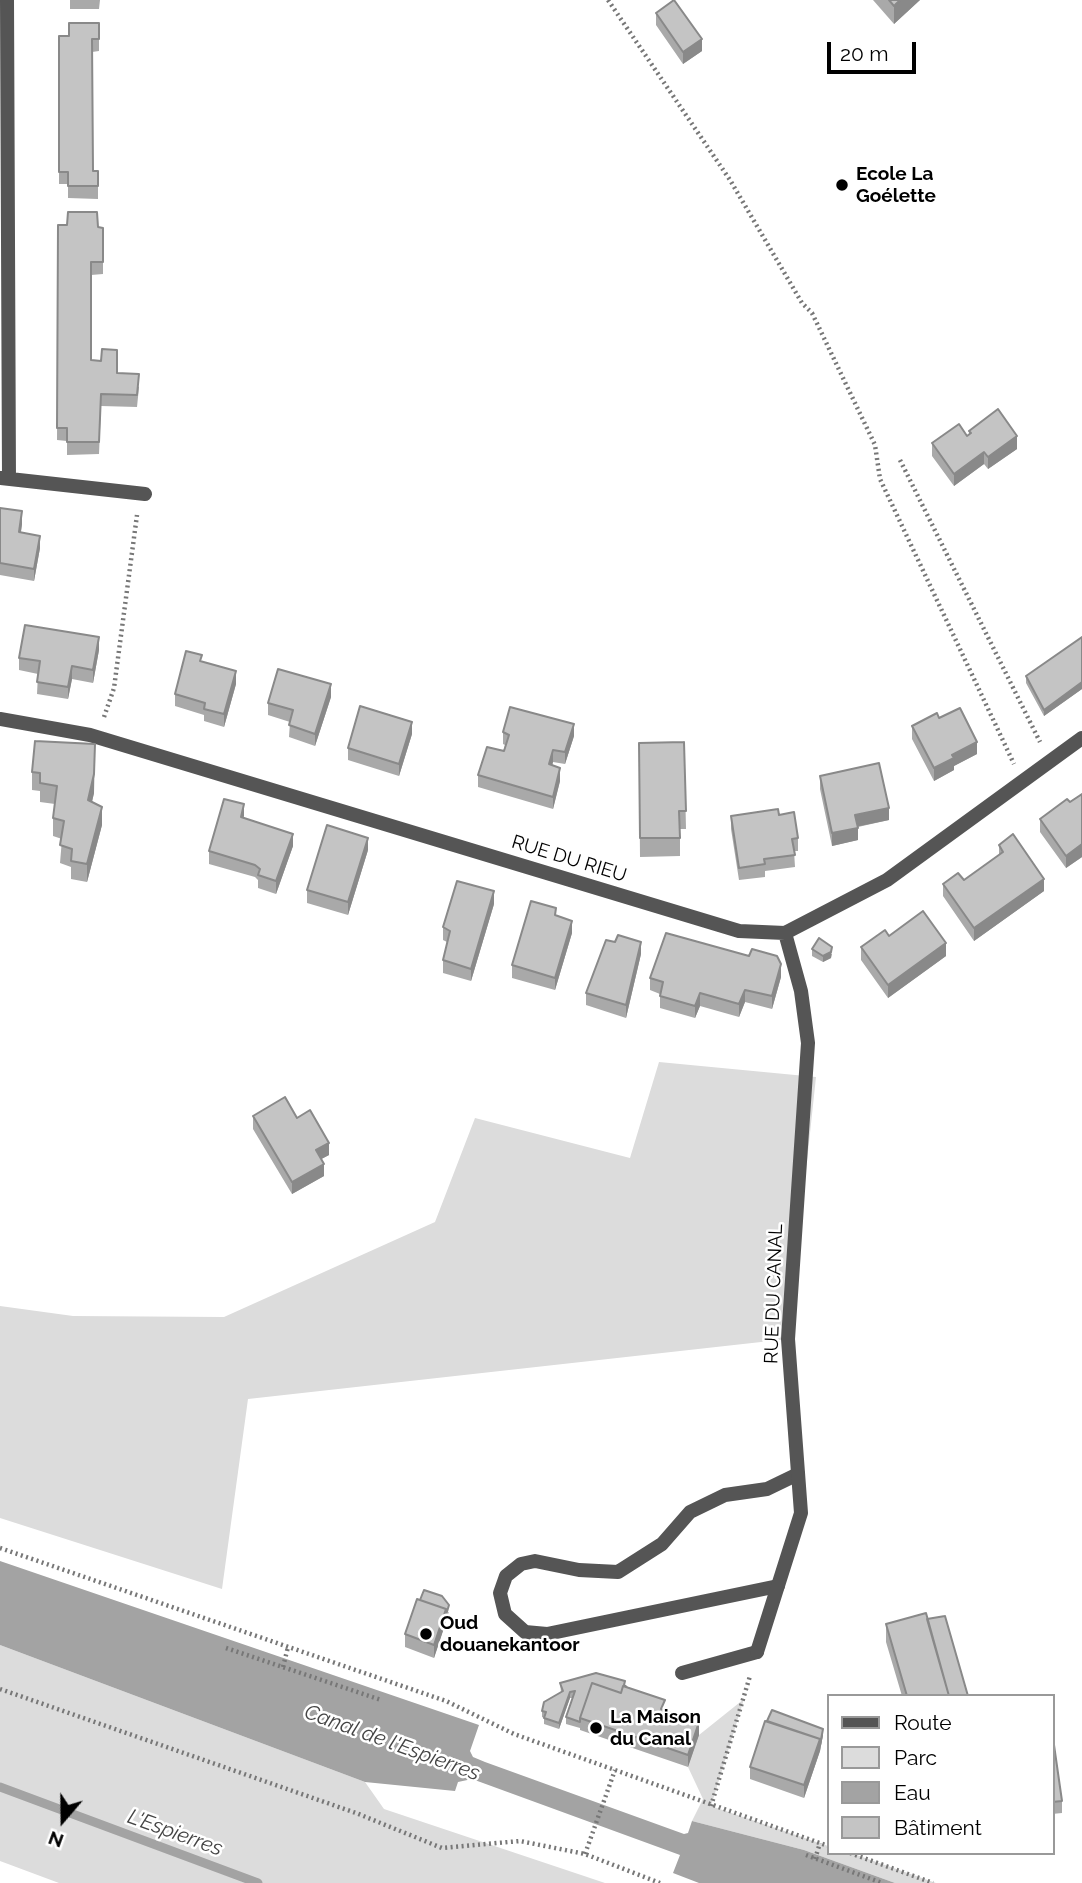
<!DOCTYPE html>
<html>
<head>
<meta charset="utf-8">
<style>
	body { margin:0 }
	#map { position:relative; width:1082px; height:1883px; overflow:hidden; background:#fff; font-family:Raleway,sans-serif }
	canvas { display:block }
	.legend { position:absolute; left:827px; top:1694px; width:228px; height:161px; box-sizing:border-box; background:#fff; border:2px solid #999; margin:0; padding:9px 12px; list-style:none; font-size:21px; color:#000 }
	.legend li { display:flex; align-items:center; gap:14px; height:35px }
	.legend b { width:35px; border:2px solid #999 }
	.north { position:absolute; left:28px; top:1785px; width:70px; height:70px; -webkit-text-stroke:5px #fff; paint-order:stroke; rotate:200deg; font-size:19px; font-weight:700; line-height:28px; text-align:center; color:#000 }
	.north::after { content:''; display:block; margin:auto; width:24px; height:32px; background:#000; clip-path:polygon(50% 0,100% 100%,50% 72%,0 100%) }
	.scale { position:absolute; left:827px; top:42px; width:89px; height:32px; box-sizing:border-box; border:4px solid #000; border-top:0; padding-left:9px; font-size:21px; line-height:24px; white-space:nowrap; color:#000; -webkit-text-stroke:5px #fff; paint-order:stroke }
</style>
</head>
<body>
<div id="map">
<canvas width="1082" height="1883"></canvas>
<ul class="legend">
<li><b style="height:9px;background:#555"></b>Route</li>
<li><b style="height:19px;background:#dcdcdc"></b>Parc</li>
<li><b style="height:19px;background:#a3a3a3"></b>Eau</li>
<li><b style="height:19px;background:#c4c4c4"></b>Bâtiment</li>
</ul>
<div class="north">N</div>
<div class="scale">20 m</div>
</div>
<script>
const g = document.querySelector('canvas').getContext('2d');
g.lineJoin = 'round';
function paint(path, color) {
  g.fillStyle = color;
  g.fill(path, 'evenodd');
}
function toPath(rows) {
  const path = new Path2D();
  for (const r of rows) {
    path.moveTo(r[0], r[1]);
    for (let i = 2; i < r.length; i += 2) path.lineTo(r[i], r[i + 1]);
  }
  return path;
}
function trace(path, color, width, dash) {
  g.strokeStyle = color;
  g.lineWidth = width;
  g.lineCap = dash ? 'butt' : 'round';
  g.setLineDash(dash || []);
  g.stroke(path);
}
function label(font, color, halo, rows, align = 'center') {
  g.font = font + ' Raleway,sans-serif';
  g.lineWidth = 5;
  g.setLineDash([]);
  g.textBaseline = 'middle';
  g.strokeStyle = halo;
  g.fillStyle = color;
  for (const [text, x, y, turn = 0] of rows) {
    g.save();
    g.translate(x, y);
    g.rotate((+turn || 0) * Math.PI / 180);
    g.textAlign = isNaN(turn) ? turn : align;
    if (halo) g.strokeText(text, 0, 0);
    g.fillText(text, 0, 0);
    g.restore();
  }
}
const green = toPath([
	[659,1062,816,1077,788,1339,248,1399,222,1589,0,1518,0,1306,73,1316,224,1317,435,1222,475,1118,630,1158],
	[0,1645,365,1782,384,1809,605,1883,59,1883,0,1861],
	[744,1699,711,1806,828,1846,828,1853,851,1853,936,1883,895,1883,804,1850,692,1821,703,1799,688,1767,699,1735]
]);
const water = toPath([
	[0,1561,479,1725,470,1751,473,1757,485,1762,684,1834,688,1833,692,1821,804,1850,895,1883,699,1883,673,1873,680,1855,472,1779,458,1782,455,1791,365,1782,0,1645]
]);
const stream = toPath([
	[0,1787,258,1883]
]);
const path = toPath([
	[608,0,730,180,802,303,812,313,875,445,880,479,1014,764],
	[900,460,1040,742],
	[104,717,114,688,137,515],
	[0,1548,446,1701,514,1734,828,1846],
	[226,1648,381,1700],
	[283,1667,288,1647],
	[0,1689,356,1813,442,1848,520,1841,585,1854,660,1883],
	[711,1806,750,1676],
	[850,1853,933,1883],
	[585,1854,615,1770],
	[806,1855,882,1883],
	[815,1859,820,1843]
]);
const service = toPath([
	[778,1586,547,1634,525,1632,505,1614,500,1593,506,1576,521,1564,535,1561,579,1570,618,1572,662,1544,690,1512,725,1495,767,1489,798,1474],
	[682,1673,757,1652]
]);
const minor = toPath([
	[7,0,9,479],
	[1,478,145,494],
	[0,719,90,735,739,931,785,933,887,880,1082,738],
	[757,1652,801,1513,788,1339,808,1043,801,991,785,933]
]);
const wall = toPath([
	[70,0,100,0,99,9,70,9],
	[873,0,920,0,894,24],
	[656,13,702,51,683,64,656,25],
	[99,23,99,51,92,52,93,171,98,171,98,199,68,198,68,184,59,184,59,36,69,36],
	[58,225,67,225,103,228,103,274,91,275,91,360,117,373,139,387,137,407,101,406,99,454,67,455,67,441,57,440],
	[969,431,1017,449,988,469,984,464,954,486,932,456,932,443,969,435],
	[0,508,22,524,21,532,40,548,34,581,0,575],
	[1082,637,1082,689,1044,716,1026,683,1026,676],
	[99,650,93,683,72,679,68,699,37,694,38,674,19,670,19,658],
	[202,662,236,684,224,727,204,721,204,715,175,706,175,694],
	[331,697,315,746,289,737,290,722,268,715,268,703],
	[939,718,977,754,954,766,954,770,934,781,912,739,912,726],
	[503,732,574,736,565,764,553,762,552,765,560,781,553,809,478,787,478,775,504,751,505,745,503,744],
	[412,734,399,776,348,760,348,748],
	[35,741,94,793,92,802,102,825,87,882,71,879,71,867,60,863,62,839,53,836,53,818,55,804,40,802,40,791,32,790,32,772],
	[684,742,686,829,680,829,680,856,640,857,639,743],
	[820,776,889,820,858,827,858,840,832,846,820,789],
	[1082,794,1082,857,1066,868,1040,832,1040,819],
	[779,815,798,838,798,851,794,851,795,867,765,871,765,877,739,880,731,829,731,816],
	[244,818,293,846,276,894,258,888,258,880,255,877,209,864,209,851],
	[999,845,1044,891,974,941,943,896,943,884,964,880,999,855],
	[368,850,348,915,307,903,307,890],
	[494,904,471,981,443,973,443,960,447,942,443,940,443,927],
	[556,915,572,933,555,990,512,978,512,965],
	[889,936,946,956,888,998,861,960,861,947],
	[812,949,832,954,831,958,823,962,812,956],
	[641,954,626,1018,586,1005,586,993],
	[781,977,772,1009,745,1002,739,1017,700,1006,695,1018,660,1008,660,994,650,990,650,978],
	[253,1116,297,1118,329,1155,321,1159,324,1176,292,1194,253,1129],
	[449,1612,434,1658,405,1647,405,1634],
	[927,1619,968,1696,902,1696,886,1642,886,1624],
	[560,1683,625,1686,665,1710,699,1735,688,1767,580,1730,580,1728,566,1724,566,1717,573,1698,570,1698,559,1729,544,1724,544,1718,542,1717,542,1711,561,1692],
	[1052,1731,1062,1801,1062,1813,1052,1814],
	[823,1735,820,1751,804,1798,750,1779,750,1767]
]);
const shadedWall = toPath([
	[900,0,920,0,894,24,894,6],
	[702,39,702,51,683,64,683,52],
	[1017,436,1017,449,988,469,988,457],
	[984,452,984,464,954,486,954,474],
	[22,511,22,524,19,544,19,532],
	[40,536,40,548,34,581,34,569],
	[99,637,99,650,93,683,93,670],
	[72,666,72,679,68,699,68,687],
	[236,671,236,684,224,727,224,714],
	[1082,682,1082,689,1044,716,1044,710],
	[331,684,331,697,315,746,315,734],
	[412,722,412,734,399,776,399,764],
	[574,724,574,736,565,764,565,752],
	[977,742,977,754,954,766,954,770,934,781,934,768,952,755],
	[95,744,94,793,88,818,88,800],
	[553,750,553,762,549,777,549,764],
	[560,768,560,781,553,809,553,797],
	[244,804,244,816,241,829,241,817],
	[102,807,102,825,87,882,87,864],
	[889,808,889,820,855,827,855,815],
	[858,828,858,840,832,846,832,833],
	[293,834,293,846,276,894,276,881],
	[368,838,368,850,348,915,348,902],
	[1082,844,1082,857,1066,868,1066,856],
	[1044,879,1044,891,974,941,974,928],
	[494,891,494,904,471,981,471,969],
	[572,921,572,933,555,990,555,978],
	[641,942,641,954,626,1018,626,1005],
	[946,943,946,956,888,998,888,985],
	[832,947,831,958,823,962,823,956],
	[781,964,781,977,772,1009,772,996],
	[745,990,745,1002,739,1017,739,1004],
	[700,993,700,1006,695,1018,695,1006],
	[329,1143,329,1155,316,1162,316,1150],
	[324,1164,324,1176,292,1194,292,1182],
	[446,1609,446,1622,434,1658,434,1645],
	[570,1692,570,1698,559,1729,559,1723],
	[699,1722,699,1735,688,1767,688,1755],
	[823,1729,823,1735,820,1751,804,1798,804,1785]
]);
const building = toPath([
	[674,0,702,39,683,52,656,13,674,0],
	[889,0,900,0,894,6,889,0],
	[69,23,99,23,99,39,92,39,93,171,98,171,98,186,68,186,68,172,59,172,59,36,69,36,69,23],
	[68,212,97,212,98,227,103,228,103,262,91,262,91,360,101,361,102,349,117,350,117,373,139,374,137,395,101,394,99,442,67,442,67,428,57,428,58,225,67,225,68,212],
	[998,409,1017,436,988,457,984,452,954,474,932,443,959,424,967,436,971,433,969,431,998,409],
	[0,508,22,511,19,532,40,536,34,569,0,563,0,508],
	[25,625,99,637,93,670,72,666,68,687,37,682,40,661,19,658,25,625],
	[1082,637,1082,682,1044,710,1026,676,1082,637],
	[186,651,202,655,200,661,236,671,224,714,204,709,205,703,175,694,186,651],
	[278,669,331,684,315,734,289,725,293,710,268,703,278,669],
	[360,706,412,722,399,764,348,748,360,706],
	[510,707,574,724,565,752,553,750,549,764,560,768,553,797,478,775,487,747,504,751,509,735,503,732,510,707],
	[960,708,977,742,952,755,954,758,934,768,912,726,937,713,939,718,960,708],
	[35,741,95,744,94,774,88,800,102,807,87,864,71,861,72,849,60,845,64,821,53,818,57,786,40,783,40,773,32,772,35,741],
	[684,742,686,811,679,811,680,838,640,838,639,743,684,742],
	[879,763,889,808,855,815,858,828,832,833,820,776,879,763],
	[1082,794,1082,844,1066,856,1040,819,1067,799,1070,802,1082,794],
	[224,799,244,804,241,817,293,834,276,881,258,875,260,869,255,865,209,851,224,799],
	[778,809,779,815,794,812,798,838,792,839,795,855,764,859,765,864,739,868,731,816,778,809],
	[327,825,368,838,348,902,307,890,327,825],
	[1013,834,1044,879,974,928,943,884,958,873,964,880,1003,852,999,845,1013,834],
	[457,881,494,891,471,969,443,960,450,931,443,927,457,881],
	[531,901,556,908,555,915,572,921,555,978,512,965,531,901],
	[923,911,946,943,888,985,861,947,885,930,889,936,923,911],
	[666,933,749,956,752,949,777,956,781,964,772,996,745,990,739,1004,700,993,695,1006,660,996,663,982,650,978,666,933],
	[618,935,641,942,626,1005,586,993,606,940,615,942,618,935],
	[819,938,832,947,831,952,823,956,812,949,819,938],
	[285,1097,297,1118,310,1110,329,1143,316,1150,324,1164,292,1182,253,1116,285,1097],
	[424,1590,442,1596,449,1605,446,1615,446,1609,420,1600,424,1590],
	[417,1599,446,1609,434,1645,405,1634,417,1599],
	[926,1613,949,1696,907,1696,886,1624,926,1613],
	[945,1616,968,1696,949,1696,927,1619,945,1616],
	[596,1673,625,1681,624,1685,627,1687,623,1686,621,1693,592,1683,580,1718,580,1722,566,1717,575,1691,570,1692,559,1723,544,1718,546,1712,542,1711,544,1702,563,1691,560,1683,596,1673],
	[592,1683,621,1693,623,1686,665,1700,661,1709,699,1722,688,1755,580,1718,592,1683],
	[772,1710,823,1729,820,1745,820,1739,767,1721,772,1710],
	[765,1721,820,1739,804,1785,750,1767,765,1721],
	[1052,1731,1062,1801,1052,1802,1052,1731]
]);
const markers = [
	[842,185,7,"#000"],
	[426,1634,7,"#000"],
	[596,1728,7,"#000"]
];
const poiNames = [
	["Ecole La",856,174],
	["Goélette",856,196],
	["Oud",440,1623],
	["douanekantoor",440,1645],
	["La Maison",610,1717],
	["du Canal",610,1739]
];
const streetNames = [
	["RUE DU RIEU",569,859,17],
	["RUE DU CANAL",774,1294,-88]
];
const waterNames = [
	["Canal de l'Espierres",392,1743,20],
	["L'Espierres",175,1833,20]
];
paint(green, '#dcdcdc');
paint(water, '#a3a3a3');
trace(stream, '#a3a3a3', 9);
trace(path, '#777', 4.5, [2, 3.5]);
trace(service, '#555', 14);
trace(minor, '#555', 14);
paint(wall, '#a9a9a9');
paint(shadedWall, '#898989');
paint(building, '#c4c4c4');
trace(building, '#898989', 2);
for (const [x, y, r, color] of markers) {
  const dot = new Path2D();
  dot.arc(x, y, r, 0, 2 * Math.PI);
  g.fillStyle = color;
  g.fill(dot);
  trace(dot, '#fff', 2.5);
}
label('bold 19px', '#000', '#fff', poiNames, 'left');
label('19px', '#000', '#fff', streetNames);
label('italic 21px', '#444', '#fff', waterNames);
</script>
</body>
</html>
